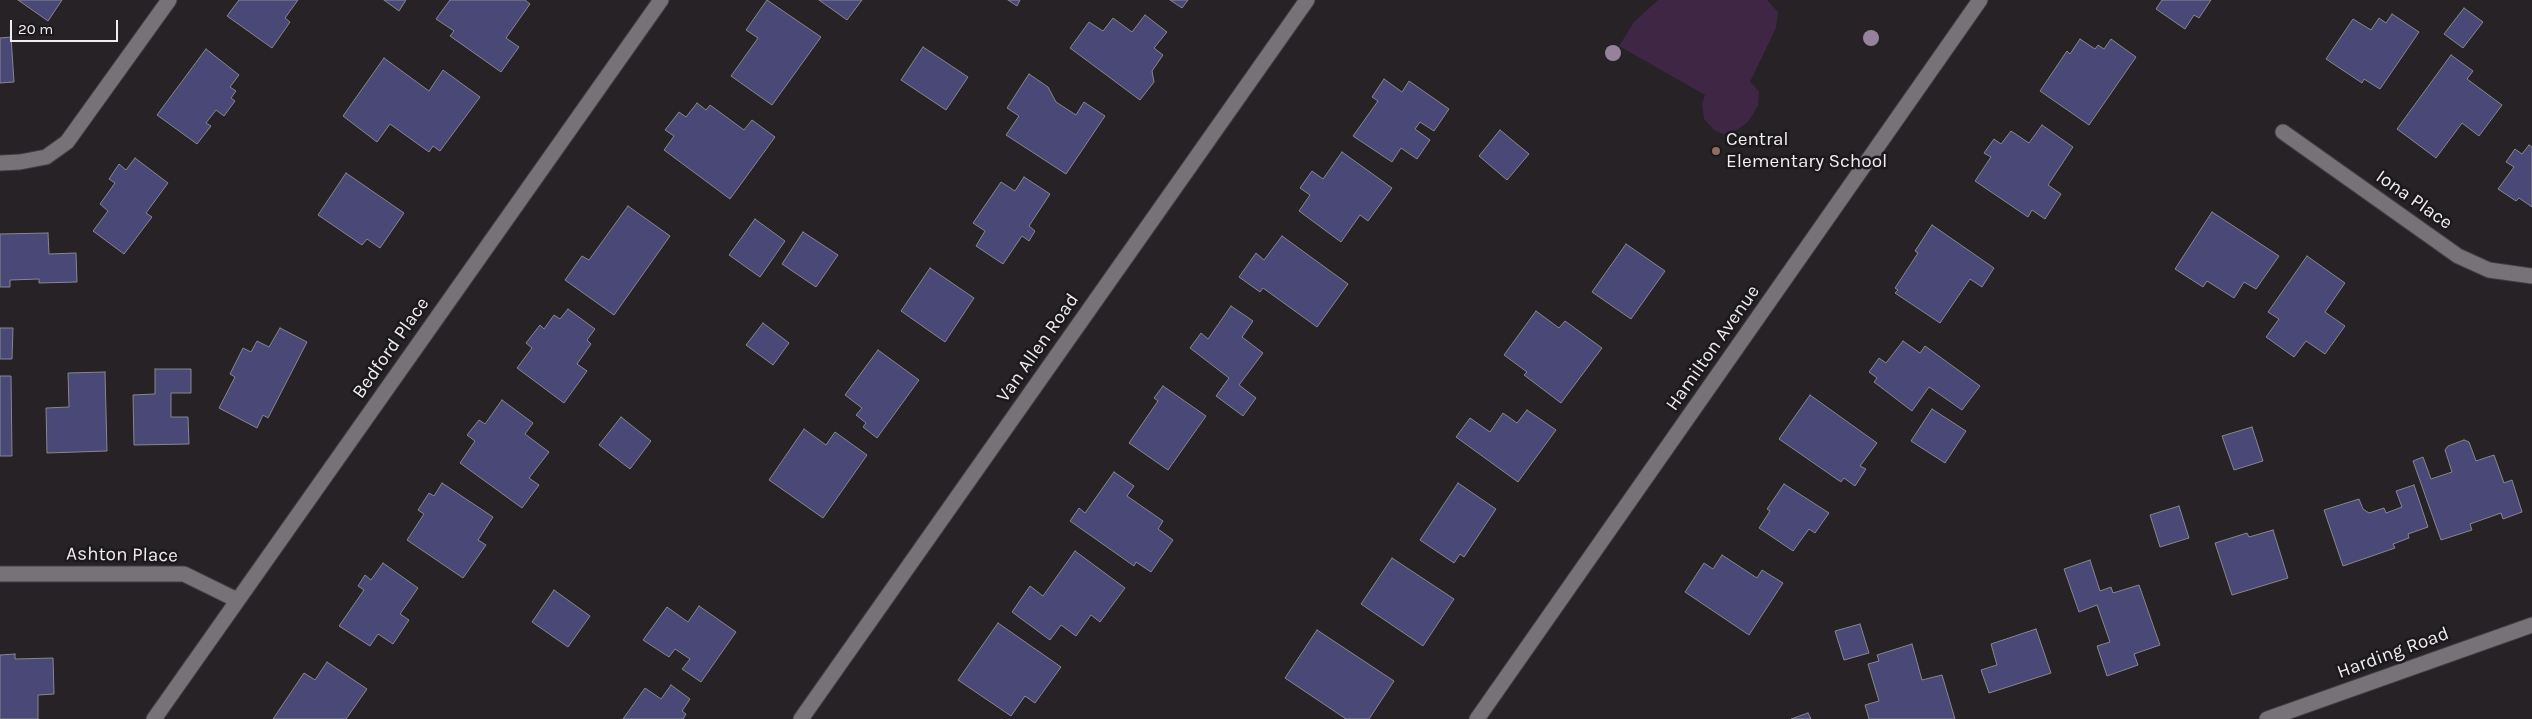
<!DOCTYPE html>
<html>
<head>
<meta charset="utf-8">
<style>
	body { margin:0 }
	#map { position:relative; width:2532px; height:719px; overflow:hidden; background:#262226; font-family:Karla,sans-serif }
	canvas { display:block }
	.scale { position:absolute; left:10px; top:20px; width:108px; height:22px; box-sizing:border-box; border:2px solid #efedef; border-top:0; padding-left:6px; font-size:15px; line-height:18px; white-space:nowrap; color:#efedef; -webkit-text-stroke:4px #1c191d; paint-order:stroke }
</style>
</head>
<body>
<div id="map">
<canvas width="2532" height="719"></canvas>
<div class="scale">20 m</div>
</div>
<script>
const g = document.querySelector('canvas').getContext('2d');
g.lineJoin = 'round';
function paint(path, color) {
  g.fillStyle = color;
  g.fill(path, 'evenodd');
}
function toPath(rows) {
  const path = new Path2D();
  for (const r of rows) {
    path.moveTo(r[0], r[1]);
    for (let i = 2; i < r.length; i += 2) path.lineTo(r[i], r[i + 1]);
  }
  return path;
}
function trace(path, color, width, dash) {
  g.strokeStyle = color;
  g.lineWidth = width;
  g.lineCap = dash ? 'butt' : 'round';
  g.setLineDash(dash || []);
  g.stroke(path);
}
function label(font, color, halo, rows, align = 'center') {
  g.font = font + ' Karla,sans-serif';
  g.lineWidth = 5;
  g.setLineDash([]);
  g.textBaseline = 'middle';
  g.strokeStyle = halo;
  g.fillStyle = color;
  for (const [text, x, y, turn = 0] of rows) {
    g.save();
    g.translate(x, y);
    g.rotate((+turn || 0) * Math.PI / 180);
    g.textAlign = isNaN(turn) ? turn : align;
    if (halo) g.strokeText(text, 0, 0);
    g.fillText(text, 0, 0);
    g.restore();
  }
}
const green = toPath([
	[1658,0,1767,0,1778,12,1776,28,1750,82,1759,91,1758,106,1748,122,1737,130,1723,134,1714,130,1704,119,1702,104,1705,95,1619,46,1634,22]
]);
const building = toPath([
	[18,0,62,0,48,21,18,0],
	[239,0,298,0,285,18,290,22,272,48,227,16,239,0],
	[384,0,406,0,399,11,384,0],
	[450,0,525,0,530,4,506,38,519,47,501,72,450,36,454,31,436,19,450,0],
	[767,0,821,37,772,105,731,76,758,38,746,30,767,0],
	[819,0,862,0,847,20,819,0],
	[1008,0,1020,0,1017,6,1008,0],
	[1170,0,1188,0,1182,8,1170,0],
	[2162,0,2211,0,2199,18,2194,15,2185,29,2156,9,2162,0],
	[2464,8,2483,22,2463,48,2444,34,2464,8],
	[2392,14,2419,32,2380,89,2364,79,2362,83,2326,59,2353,19,2371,30,2379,18,2386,23,2392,14],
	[1145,15,1167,32,1154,48,1163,55,1152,71,1154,82,1140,100,1070,48,1089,22,1103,31,1113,18,1132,32,1145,15],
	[11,37,14,82,0,83,0,38,11,37],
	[2080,39,2095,49,2098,45,2104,49,2111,39,2136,57,2089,125,2040,91,2067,51,2070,54,2080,39],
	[923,47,968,77,946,110,901,80,923,47],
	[206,49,239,75,230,87,236,91,231,98,235,101,224,116,216,110,206,123,211,126,197,144,157,115,206,49],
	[2451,55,2473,71,2467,79,2502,105,2479,136,2462,123,2436,158,2397,129,2451,55],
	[384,58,429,91,443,70,480,97,440,151,433,146,429,152,390,124,377,142,343,116,384,58],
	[1029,74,1048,87,1056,102,1076,115,1084,102,1105,116,1066,174,1006,135,1019,116,1007,108,1029,74],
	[1384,79,1402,92,1409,81,1449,109,1434,131,1420,122,1415,129,1430,140,1417,159,1401,148,1392,162,1353,136,1378,101,1372,97,1384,79],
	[697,103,706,110,710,105,744,130,752,120,775,137,730,199,664,150,674,136,665,130,679,112,686,117,697,103],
	[2042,125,2073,147,2048,185,2061,194,2045,219,2032,210,2028,217,1975,181,1991,157,1984,153,1994,139,2001,144,2011,131,2029,143,2042,125],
	[1500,130,1529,154,1507,180,1479,156,1500,130],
	[2529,145,2532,147,2532,207,2519,198,2516,201,2498,189,2514,167,2506,162,2515,149,2522,154,2529,145],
	[1342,152,1392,188,1368,221,1360,215,1341,242,1299,211,1310,195,1300,188,1312,171,1323,179,1342,152],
	[135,158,168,183,146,213,152,217,124,254,93,231,108,211,100,204,115,183,109,179,119,164,126,170,135,158],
	[346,173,404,213,380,248,367,239,362,245,318,215,346,173],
	[1024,177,1050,194,1029,226,1035,231,1029,241,1022,236,1003,264,976,246,985,231,973,223,1001,182,1015,191,1024,177],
	[628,206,670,236,614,315,565,280,582,256,589,260,628,206],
	[2212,212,2279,256,2256,289,2244,282,2234,298,2207,281,2203,287,2175,269,2212,212],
	[755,219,785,241,760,277,729,255,755,219],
	[1932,225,1994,268,1982,287,1970,279,1940,323,1895,293,1898,290,1895,288,1918,253,1915,251,1932,225],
	[803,232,838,255,816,287,782,264,803,232],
	[48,233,49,254,76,253,77,282,39,283,39,279,10,280,10,287,0,287,0,234,48,233],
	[1282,236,1348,284,1317,327,1263,288,1260,292,1239,277,1256,253,1264,260,1282,236],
	[1626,244,1665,271,1631,319,1592,292,1626,244],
	[2307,256,2345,283,2325,312,2345,326,2325,354,2306,341,2294,357,2266,337,2279,319,2268,312,2307,256],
	[930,268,974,298,945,342,901,311,930,268],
	[1231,306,1253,321,1242,337,1263,353,1239,385,1256,398,1243,416,1216,396,1229,378,1190,348,1201,333,1208,339,1231,306],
	[568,309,595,329,587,340,591,344,577,364,587,371,564,403,517,368,532,348,526,343,540,325,544,329,554,315,560,319,568,309],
	[1536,311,1559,328,1565,321,1602,348,1561,403,1524,375,1527,372,1504,355,1536,311],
	[763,323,789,343,773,365,746,345,763,323],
	[0,328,13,328,12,359,0,359,0,328],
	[280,328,307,342,268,418,263,415,257,428,219,408,235,377,230,374,243,348,251,352,257,341,269,347,280,328],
	[1903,341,1920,353,1925,346,1980,386,1962,410,1929,387,1912,411,1874,382,1877,378,1869,372,1879,358,1886,363,1903,341],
	[878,350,919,380,877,438,863,427,866,423,856,415,862,408,845,395,878,350],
	[155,369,191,369,191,393,171,393,171,417,188,417,189,444,134,445,133,395,155,394,155,369],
	[105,372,107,451,47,453,46,408,69,407,68,373,105,372],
	[0,376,11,376,12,456,0,456,0,376],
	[1163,386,1206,416,1168,470,1129,443,1158,401,1154,398,1163,386],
	[1810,395,1877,443,1860,466,1866,469,1855,486,1844,478,1841,482,1779,439,1810,395],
	[502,400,533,423,525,434,549,452,529,478,539,485,522,508,460,463,475,441,467,435,479,420,485,424,502,400],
	[1932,409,1966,431,1945,463,1911,441,1932,409],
	[1527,410,1556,430,1518,482,1456,437,1470,418,1490,432,1503,413,1517,423,1527,410],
	[621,417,651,441,630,469,599,445,621,417],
	[2252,427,2263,461,2234,470,2222,436,2252,427],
	[804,429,826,445,835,432,867,455,823,518,769,480,804,429],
	[2464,440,2469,442,2476,461,2494,455,2504,483,2512,480,2522,512,2503,519,2501,513,2470,524,2472,530,2441,540,2413,461,2423,457,2431,479,2452,472,2445,450,2448,446,2464,440],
	[1114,472,1134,486,1127,496,1163,521,1158,529,1173,540,1151,572,1136,562,1134,566,1070,521,1079,508,1085,513,1114,472],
	[442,483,493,517,478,540,486,545,463,578,407,540,424,514,418,510,429,493,434,496,442,483],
	[1458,483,1496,509,1464,557,1460,554,1454,563,1420,540,1458,483],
	[1784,484,1829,513,1815,533,1809,529,1793,551,1759,528,1770,511,1767,509,1784,484],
	[2414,485,2428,527,2408,534,2409,538,2393,544,2395,548,2343,566,2324,510,2359,499,2363,509,2369,513,2384,508,2386,513,2402,507,2396,491,2414,485],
	[2179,506,2189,538,2160,547,2150,515,2179,506],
	[2273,530,2288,578,2232,595,2215,543,2247,533,2249,537,2273,530],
	[1075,551,1125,588,1100,622,1091,615,1076,636,1061,625,1050,640,1012,612,1030,586,1043,596,1075,551],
	[1722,555,1757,578,1762,570,1783,583,1749,635,1685,592,1704,563,1713,569,1722,555],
	[1392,558,1454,599,1423,646,1361,604,1392,558],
	[2090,560,2100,591,2111,587,2113,593,2139,585,2160,645,2134,654,2138,665,2107,676,2097,646,2110,642,2097,605,2079,612,2064,569,2090,560],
	[383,563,418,588,400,614,409,620,393,644,378,634,370,646,339,626,364,590,358,586,365,575,371,580,383,563],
	[554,590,590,616,568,647,532,622,554,590],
	[699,606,736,632,701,682,682,669,690,659,675,649,669,657,643,640,667,607,688,622,699,606],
	[998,623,1061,667,1035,703,1025,696,1011,716,958,680,998,623],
	[1860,624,1869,653,1844,660,1835,631,1860,624],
	[2036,629,2051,673,1989,693,1981,670,1997,665,1991,644,2036,629],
	[1317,630,1394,681,1369,719,1346,719,1285,678,1317,630],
	[1912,644,1922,680,1942,675,1955,719,1869,719,1865,705,1879,701,1868,664,1879,661,1877,655,1912,644],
	[15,654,15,659,53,658,54,694,38,695,38,719,0,719,0,655,15,654],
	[327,662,367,689,346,719,273,719,304,673,315,680,327,662],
	[671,685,690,699,682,711,686,714,683,719,623,719,645,688,661,699,671,685],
	[1808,713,1811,719,1791,719,1808,713]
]);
const minor = toPath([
	[2283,132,2458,256,2489,270,2532,276],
	[0,163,20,162,46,157,67,142,169,0],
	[0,574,184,574,237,600],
	[154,719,661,0],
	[801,719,1307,0],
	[1477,719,1980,0],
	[2267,719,2532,625]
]);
const trees = [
	[1871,38],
	[1613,53]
];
const markers = [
	[1716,151,5,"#8d6e63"]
];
const poiNames = [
	["Central",1726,140],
	["Elementary School",1726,162]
];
const streetNames = [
	["Iona Place",2414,200,35],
	["Bedford Place",391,348,-55],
	["Van Allen Road",1038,348,-55],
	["Hamilton Avenue",1713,348,-55],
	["Ashton Place",122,555,1],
	["Harding Road",2393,653,-20]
];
paint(green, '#3f2645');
paint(building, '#4a4876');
trace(building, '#87878d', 1);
trace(minor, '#403e40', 17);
trace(minor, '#767277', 15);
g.fillStyle = '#96839b';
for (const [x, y] of trees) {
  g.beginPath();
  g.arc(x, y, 8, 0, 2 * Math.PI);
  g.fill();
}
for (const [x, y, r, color] of markers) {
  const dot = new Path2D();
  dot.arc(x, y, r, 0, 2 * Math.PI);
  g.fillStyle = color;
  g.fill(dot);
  trace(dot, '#1c191d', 2);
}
label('19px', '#efedef', '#1c191d', poiNames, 'left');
label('19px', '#efedef', '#1c191d', streetNames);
</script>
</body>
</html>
